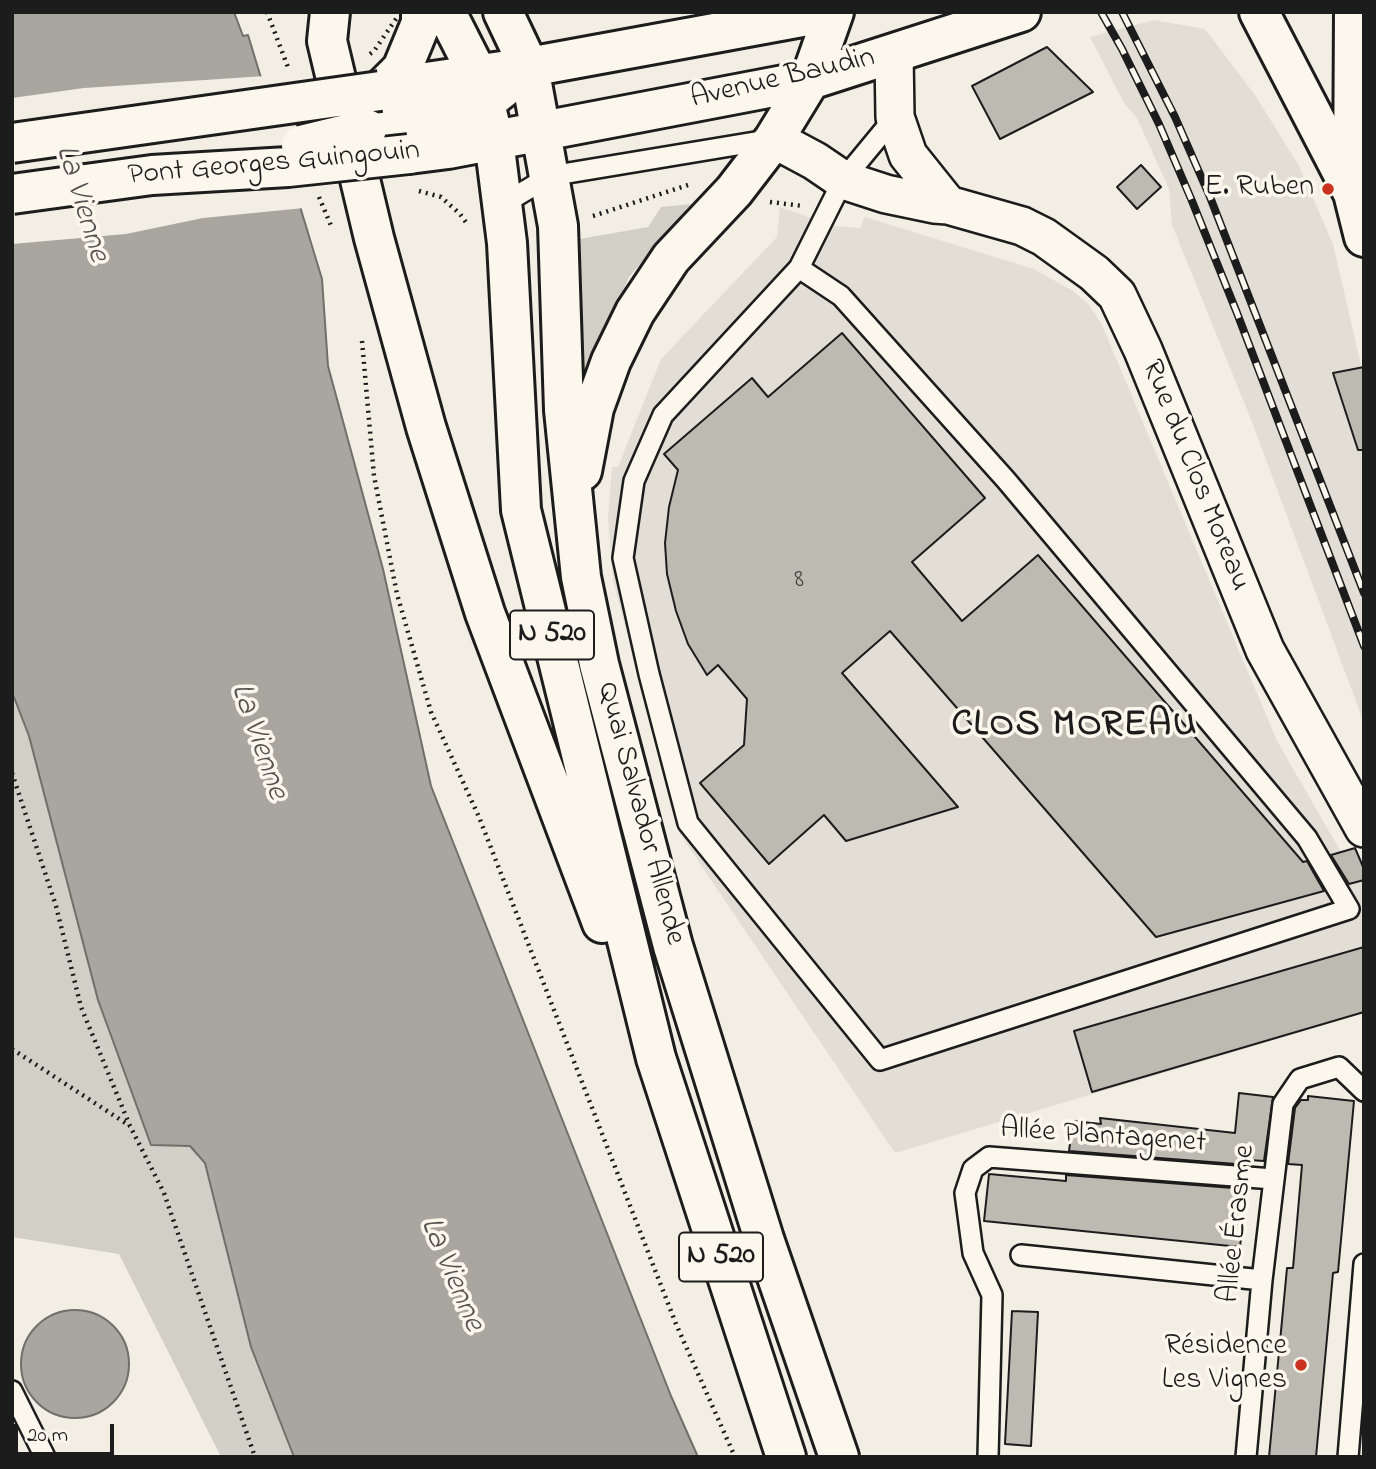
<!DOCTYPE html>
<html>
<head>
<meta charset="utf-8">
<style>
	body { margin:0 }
	#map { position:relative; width:1376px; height:1469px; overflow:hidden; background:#f2eee4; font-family:"Indie Flower",sans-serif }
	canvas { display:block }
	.frame { position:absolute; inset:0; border:14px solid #1c1c1c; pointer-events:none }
	.scale { position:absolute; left:14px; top:1424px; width:100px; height:32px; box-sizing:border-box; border:4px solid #1c1c1c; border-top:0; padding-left:9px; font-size:21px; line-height:24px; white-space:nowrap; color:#1c1c1c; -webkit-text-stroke:5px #fbf7ec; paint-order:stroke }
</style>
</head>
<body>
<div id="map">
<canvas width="1376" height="1469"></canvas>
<div class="frame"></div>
<div class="scale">20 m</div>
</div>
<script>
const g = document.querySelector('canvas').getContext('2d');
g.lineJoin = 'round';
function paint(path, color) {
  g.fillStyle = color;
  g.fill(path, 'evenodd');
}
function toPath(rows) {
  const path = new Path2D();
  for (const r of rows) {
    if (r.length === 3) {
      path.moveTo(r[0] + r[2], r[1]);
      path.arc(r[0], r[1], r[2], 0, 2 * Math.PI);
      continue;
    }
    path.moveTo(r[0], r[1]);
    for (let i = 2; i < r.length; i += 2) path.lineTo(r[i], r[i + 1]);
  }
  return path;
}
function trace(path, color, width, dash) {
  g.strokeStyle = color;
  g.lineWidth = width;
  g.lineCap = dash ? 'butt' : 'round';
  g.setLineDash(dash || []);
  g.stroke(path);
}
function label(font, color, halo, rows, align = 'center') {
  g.font = font + ' "Indie Flower",sans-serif';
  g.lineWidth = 7;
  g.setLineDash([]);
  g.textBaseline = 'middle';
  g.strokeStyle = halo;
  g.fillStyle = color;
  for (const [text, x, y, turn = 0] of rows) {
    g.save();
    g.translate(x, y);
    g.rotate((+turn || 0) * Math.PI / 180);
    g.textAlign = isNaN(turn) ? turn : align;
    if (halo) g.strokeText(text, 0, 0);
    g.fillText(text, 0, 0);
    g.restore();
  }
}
const built = toPath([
	[1154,20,1205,29,1255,95,1299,166,1333,244,1364,378,1364,723,1252,422,1172,225,1169,189,1137,118,1124,103,1090,37],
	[780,207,834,226,860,228,865,217,1034,269,1073,291,1089,305,1102,325,1277,741,1341,852,1355,848,1364,869,1364,1013,895,1153,678,831,613,580,608,518,612,467,618,467,661,359,777,237]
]);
const green = toPath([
	[691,204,629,277,583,382,577,385,574,240,648,227,661,207],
	[12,692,190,1146,205,1163,251,1347,294,1457,221,1457,119,1254,12,1237]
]);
const water = toPath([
	[12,12,234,12,243,36,248,35,322,279,328,366,383,569,431,786,671,1396,698,1457,294,1457,251,1347,205,1163,190,1146,151,1145,98,1000,29,736,12,692,12,12],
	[75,1364,54]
]);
const pier = toPath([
	[265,76,304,208,203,218,126,234,12,244,12,98,84,88]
]);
const building = toPath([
	[1047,47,1093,92,1000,139,972,86,1047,47],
	[1141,165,1161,187,1137,209,1117,187,1141,165],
	[842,333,985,498,912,562,962,621,1038,555,1303,862,1307,861,1324,891,1156,937,890,631,842,673,958,807,846,841,824,815,769,864,700,783,744,745,747,699,718,665,707,675,688,644,676,611,667,574,665,543,669,507,678,470,664,454,752,378,768,397,842,333],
	[1364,367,1364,450,1358,450,1333,373,1364,367],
	[1355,848,1364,869,1364,880,1349,884,1331,855,1355,848],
	[1364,947,1364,1012,1092,1092,1074,1031,1364,947],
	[1239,1093,1273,1097,1264,1161,1249,1160,1249,1165,1069,1151,1073,1121,1101,1124,1100,1118,1235,1133,1239,1093],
	[1308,1096,1354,1101,1338,1272,1333,1273,1316,1457,1269,1457,1287,1268,1293,1268,1302,1165,1288,1164,1295,1108,1301,1100,1308,1100,1308,1096],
	[989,1174,1066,1181,1066,1175,1246,1189,1240,1247,984,1221,989,1174],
	[1012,1311,1038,1312,1031,1446,1005,1444,1012,1311]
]);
const path = toPath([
	[267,12,289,70],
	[419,191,441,197,460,214,468,225],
	[319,197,332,228],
	[770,202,803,206],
	[593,216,688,185],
	[362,341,374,476,397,594,431,712,479,817,676,1324,735,1457],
	[12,773,56,906,81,1007,130,1126,164,1193,255,1457],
	[12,1049,130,1126]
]);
const lane = toPath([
	[503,204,550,176,773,139],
	[799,268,841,296,1006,480,1307,838,1349,909,880,1060,688,823,649,674,623,558,634,481,663,415,799,268,843,180,895,117],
	[1021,1255,1262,1280],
	[12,1391,45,1457],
	[988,1457,992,1295,973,1253,965,1193,973,1169,989,1157,1273,1179],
	[1246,1457,1262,1280,1283,1104,1300,1079,1339,1067,1364,1091],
	[1348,1457,1364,1264]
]);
const street = toPath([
	[894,54,895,117,908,155,948,205],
	[774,139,815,161,843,180,886,194,934,204,948,205,1022,226,1044,237,1094,273,1117,295,1143,350,1265,650,1364,828]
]);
const secondary = toPath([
	[1259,12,1353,193,1364,237],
	[1353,188,1354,12]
]);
const primary = toPath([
	[330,12,327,41,374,238,426,427,485,613,602,923],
	[446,12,478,75,494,140,507,243,521,510,656,1058,786,1457],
	[503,12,529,67,558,226,564,410,581,577,599,664,673,946,764,1239,839,1457],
	[380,91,406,85,529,67,829,12],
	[380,91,402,69,421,23,421,12],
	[367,129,484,103,503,88],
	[409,154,448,149,810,80,1021,12],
	[582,471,594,408,611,361,635,312,671,258,734,191,774,139,810,80,834,12]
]);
const rail = toPath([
	[1101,12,1122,49,1159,124,1192,201,1237,313,1364,646],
	[1122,12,1175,117,1210,197,1364,593]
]);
const pathBridge = toPath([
	[370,54,374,51,398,16]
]);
const primaryBridge = toPath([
	[12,143,380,91],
	[301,145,367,129],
	[12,194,152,175,288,167,409,154]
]);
const markers = [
	[1328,189,7,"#c8321e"],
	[1301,1365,7,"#c8321e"]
];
const numberNames = [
	["8",799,582]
];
const shields = [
	[552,635,84],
	[721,1257,84]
];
const shieldNames = [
	["N 520",552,635],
	["N 520",721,1257]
];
const streetNames = [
	["Avenue Baudin",783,80,-13],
	["Pont Georges Guingouin",274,165,-5],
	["Rue du Clos Moreau",1194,476,68],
	["Quai Salvador Allende",639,814,75],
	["Allée Plantagenet",1103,1138,4],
	["Allée Érasme",1239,1224,-84]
];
const poiNames = [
	["E. Ruben",1314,189],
	["Résidence",1287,1348],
	["Les Vignes",1287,1382]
];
const waterNames = [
	["La Vienne",80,204,73],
	["La Vienne",257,742,71],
	["La Vienne",450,1275,67]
];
const districtNames = [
	["CLOS MOREAU",1075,728]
];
paint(built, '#e2ded5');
paint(green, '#d2cfc6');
paint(water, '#a9a6a0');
trace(water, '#716f6b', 2);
paint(pier, '#f2eee4');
paint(building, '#bdbab1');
trace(building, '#1c1c1c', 2);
trace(lane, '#1c1c1c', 24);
trace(street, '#1c1c1c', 42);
trace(secondary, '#1c1c1c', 44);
trace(primary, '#1c1c1c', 44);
trace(path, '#1c1c1c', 4.5, [2, 5]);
trace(lane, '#fbf7ec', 19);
trace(street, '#fbf7ec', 37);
trace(secondary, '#fbf7ec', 38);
trace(primary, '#fbf7ec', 38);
trace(rail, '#1c1c1c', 8);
trace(rail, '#fbf7ec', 5, [16]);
trace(primaryBridge, '#1c1c1c', 44, []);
trace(pathBridge, '#1c1c1c', 4.5, [2, 5]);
trace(primaryBridge, '#fbf7ec', 38);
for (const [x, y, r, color] of markers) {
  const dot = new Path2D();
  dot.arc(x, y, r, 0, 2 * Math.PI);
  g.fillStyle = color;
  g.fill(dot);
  trace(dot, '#fbf7ec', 2.5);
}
label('26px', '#444441', null, numberNames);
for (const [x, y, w] of shields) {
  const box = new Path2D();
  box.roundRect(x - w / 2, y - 24.5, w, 49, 5);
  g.fillStyle = '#fbf7ec';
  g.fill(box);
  trace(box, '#1c1c1c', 2);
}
label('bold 28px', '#1c1c1c', null, shieldNames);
label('30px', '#1c1c1c', '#fbf7ec', streetNames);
label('30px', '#1c1c1c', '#fbf7ec', poiNames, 'right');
label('italic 32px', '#545351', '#fbf7ec', waterNames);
g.letterSpacing = '2px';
label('bold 37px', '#1c1c1c', '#fbf7ec', districtNames);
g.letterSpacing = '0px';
</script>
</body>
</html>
